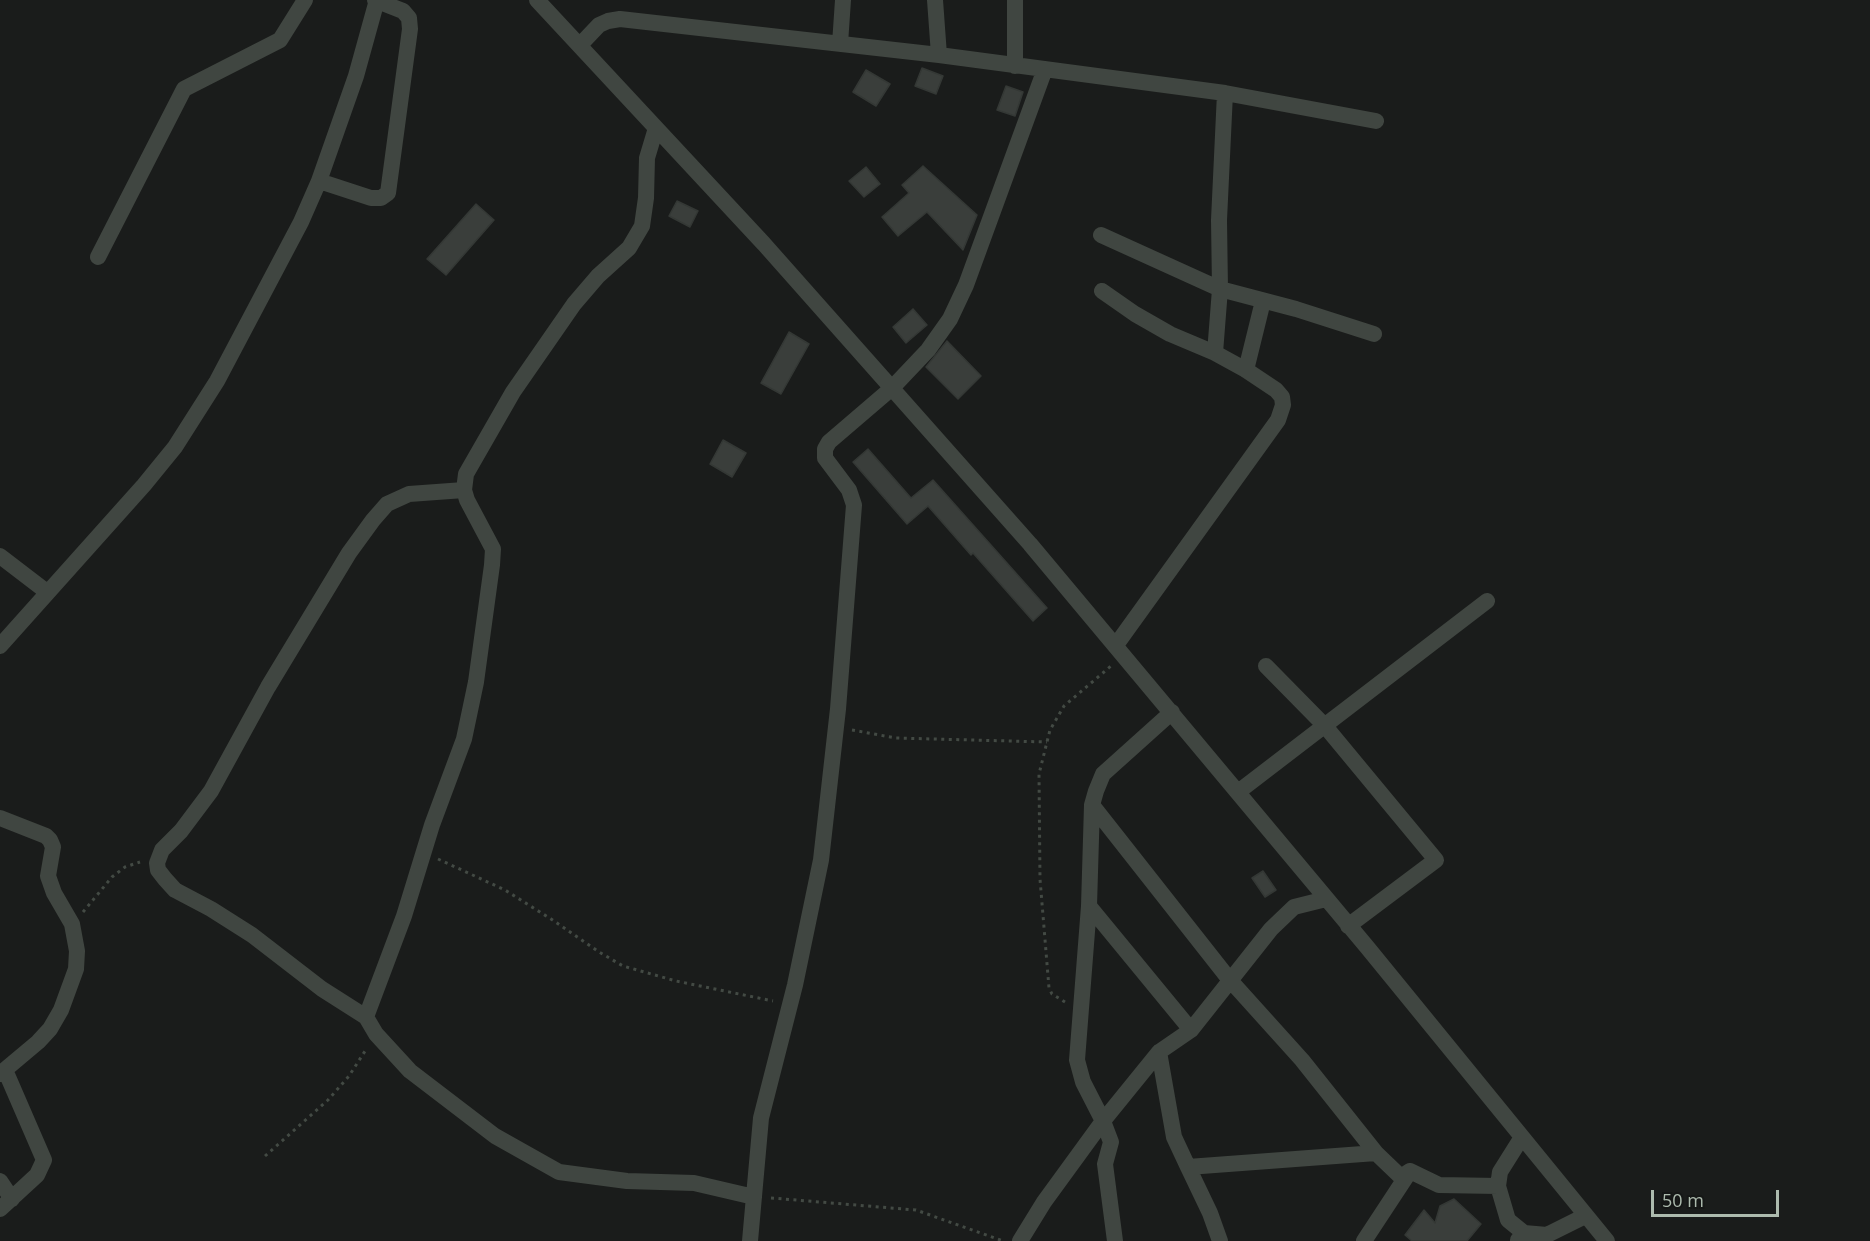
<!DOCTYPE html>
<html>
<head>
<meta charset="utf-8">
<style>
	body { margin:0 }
	#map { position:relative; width:1870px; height:1241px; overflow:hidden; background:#1a1c1b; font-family:"Open Sans",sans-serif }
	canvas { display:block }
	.scale { position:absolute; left:1651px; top:1190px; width:128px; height:27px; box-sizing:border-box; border:3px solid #adbbae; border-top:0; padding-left:8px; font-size:18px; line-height:21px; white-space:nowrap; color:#adbbae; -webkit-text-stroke:4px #151716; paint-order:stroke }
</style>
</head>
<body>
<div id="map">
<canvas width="1870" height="1241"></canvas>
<div class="scale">50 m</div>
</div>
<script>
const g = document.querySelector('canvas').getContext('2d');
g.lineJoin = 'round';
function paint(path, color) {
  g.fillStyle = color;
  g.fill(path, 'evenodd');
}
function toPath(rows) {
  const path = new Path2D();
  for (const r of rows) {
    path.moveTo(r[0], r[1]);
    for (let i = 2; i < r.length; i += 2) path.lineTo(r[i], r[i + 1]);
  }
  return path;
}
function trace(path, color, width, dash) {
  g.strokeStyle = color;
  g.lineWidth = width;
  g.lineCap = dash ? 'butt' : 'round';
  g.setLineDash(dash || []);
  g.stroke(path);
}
const building = toPath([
	[922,68,943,76,936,94,915,86,922,68],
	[866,70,890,84,876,106,853,92,866,70],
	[1006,86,1023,92,1015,116,997,110,1006,86],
	[923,166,977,215,963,250,927,212,898,236,882,217,909,193,902,185,923,166],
	[866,167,880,184,864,197,849,181,866,167],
	[677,201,698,211,690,227,669,216,677,201],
	[476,204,494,220,446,275,427,259,476,204],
	[913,309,927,325,906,343,893,327,913,309],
	[789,332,809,344,781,394,761,383,789,332],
	[947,341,981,376,958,399,926,367,947,341],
	[723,440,746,453,732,477,710,464,723,440],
	[868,449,911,498,933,480,1047,608,1033,621,973,553,971,555,928,506,907,524,853,462,868,449],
	[1263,871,1276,890,1265,897,1252,878,1263,871],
	[1454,1199,1481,1224,1467,1241,1412,1241,1405,1235,1424,1210,1435,1223,1440,1206,1454,1199]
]);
const path = toPath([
	[852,730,896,738,1047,742],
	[438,859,505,890,551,919,599,952,623,966,676,981,773,1001],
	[83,912,112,877,125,867,140,862],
	[1065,1002,1052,994,1049,988,1040,879,1039,774,1050,730,1064,706,1111,666],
	[265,1156,328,1100,349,1076,367,1048],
	[771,1198,916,1210,1003,1241]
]);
const minor = toPath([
	[537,0,764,244,1030,544,1367,947,1607,1241],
	[935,0,939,55],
	[1015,0,1015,66],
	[840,44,843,0],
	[580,45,599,25,608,21,620,19,939,55,1225,93,1219,220,1220,289,1215,353,1246,370,1276,390,1282,397,1283,405,1278,420,1116,645],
	[1225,93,1376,121],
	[656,128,647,158,646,198,642,226,629,248,598,276,574,304,513,392,466,474,464,490,467,500,493,549,492,565,476,682,464,739,432,825,404,916,366,1017,376,1034,410,1071,495,1136,559,1172,627,1181,694,1183,754,1197],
	[319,181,371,198,381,198,388,193,410,29,409,18,403,11,375,0],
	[1101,235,1220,289,1296,309,1374,334],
	[98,257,184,89,280,40,305,0],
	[1102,291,1135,314,1170,334,1215,353],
	[1246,370,1263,301],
	[0,556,47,592],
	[0,646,144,485,175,447,217,381,301,222,319,181,356,76,377,0],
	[1266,666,1325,726,1436,860,1348,926],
	[1238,792,1487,601],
	[1092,805,1229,979,1302,1060,1376,1153,1401,1177,1410,1171,1439,1185,1498,1186],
	[0,818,46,836,50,840,53,847,48,876,54,893,72,924,77,951,76,969,61,1010,50,1029,38,1042,0,1074],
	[1089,906,1191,1030],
	[366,1017,322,989,252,935,211,909,175,890,165,879,158,870,157,863,162,850,181,831,211,791,268,687,349,553,373,520,387,504,409,494,464,490],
	[1159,1052,1174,1137,1188,1167,1376,1153],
	[1522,1137,1500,1172,1498,1186,1508,1220,1524,1233],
	[1188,1167,1210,1213,1220,1241],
	[0,1181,12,1199],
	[0,1209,37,1175,44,1160,5,1070],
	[1518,1240,1524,1233,1547,1235,1585,1216],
	[750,1241,761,1118,795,985,821,860,838,709,854,505,849,490,825,458,825,449,829,442,892,388,928,350,950,319,966,285,1045,69],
	[1020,1241,1044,1202,1103,1121,1083,1082,1077,1060,1089,906,1092,805,1096,791,1103,774,1172,712],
	[1115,1241,1105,1164,1111,1142,1103,1121,1159,1052,1191,1030,1271,929,1294,907,1326,899],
	[1364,1241,1410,1171]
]);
paint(building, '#3a3e3b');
trace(building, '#343835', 1.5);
trace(path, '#434a44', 3, [3, 4.5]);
trace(minor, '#404641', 16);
</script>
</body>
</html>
